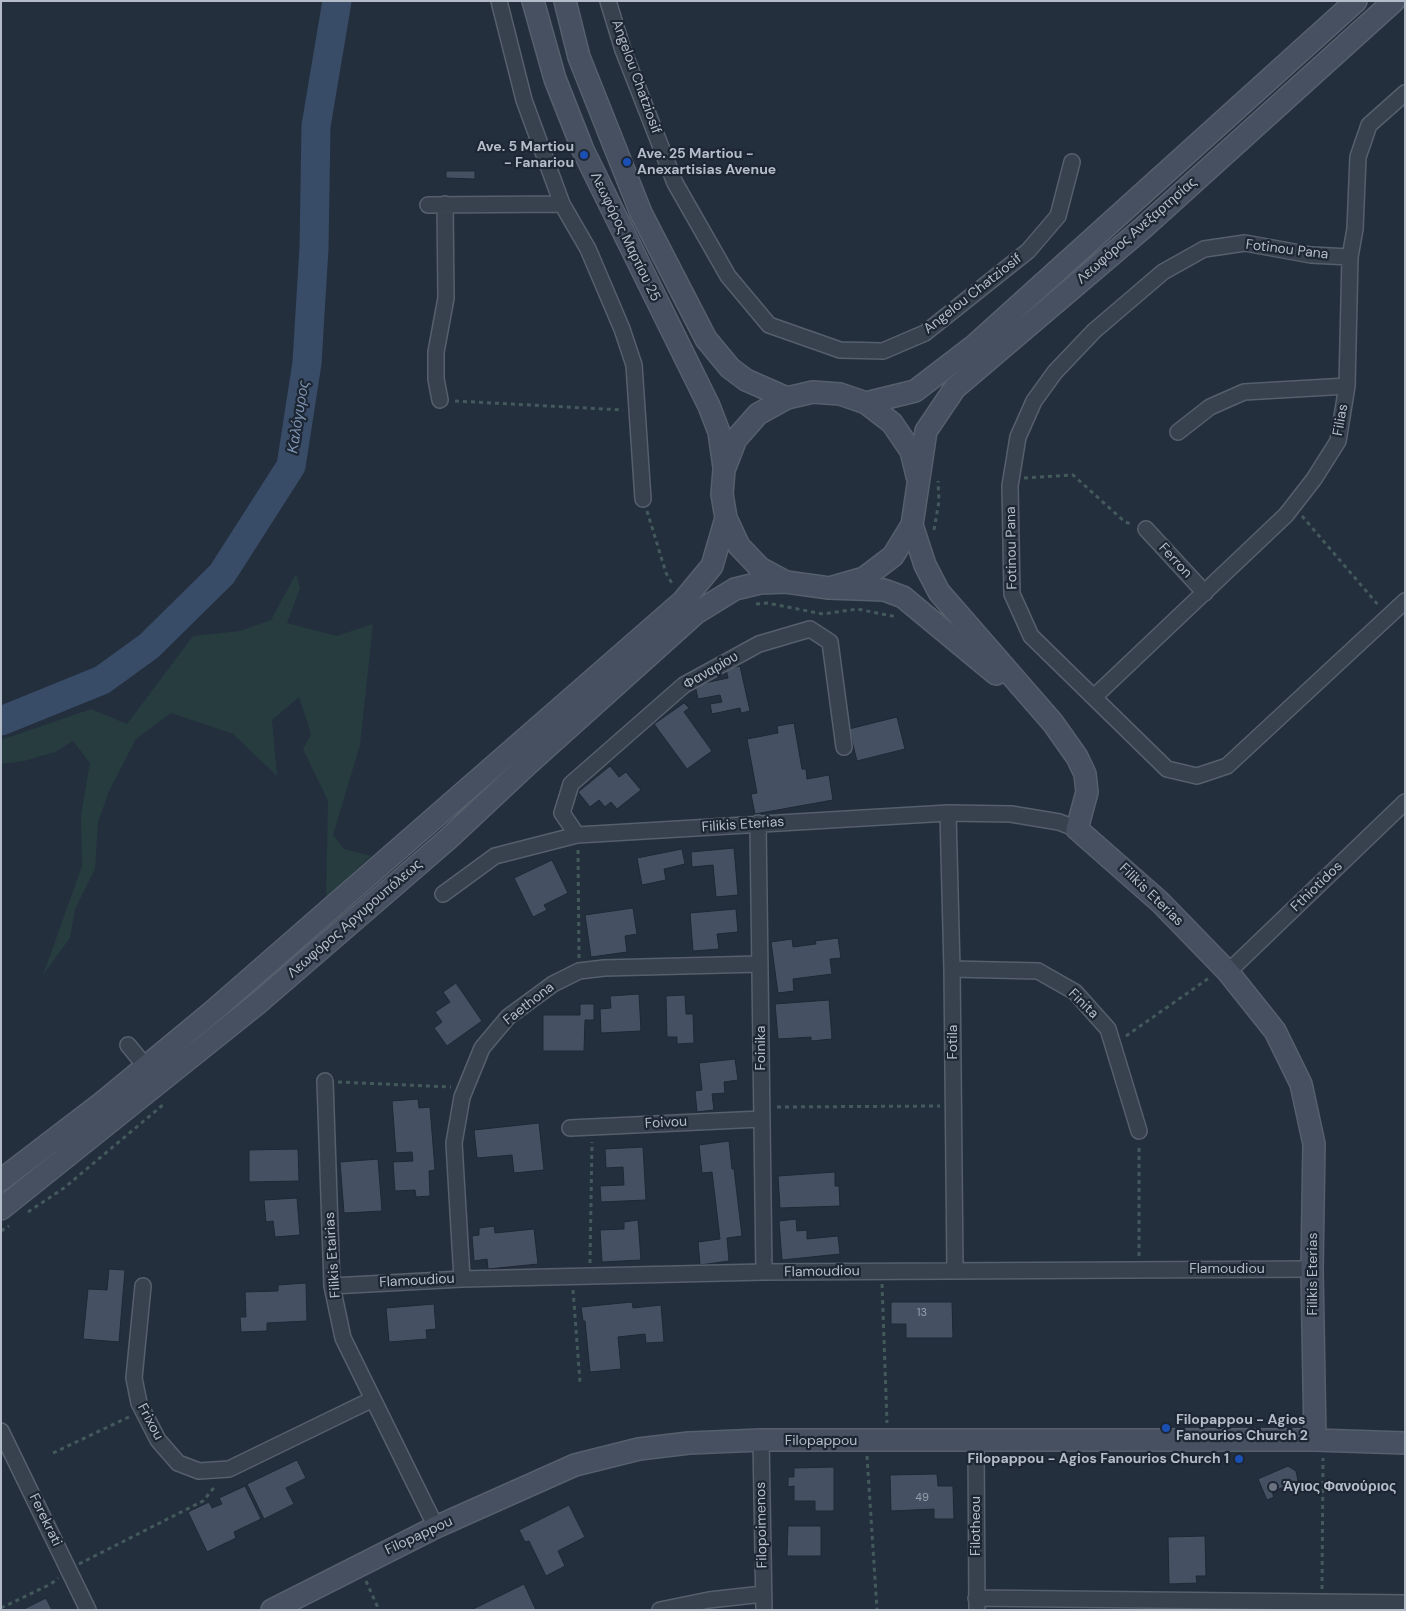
<!DOCTYPE html>
<html>
<head>
<meta charset="utf-8">
<style>
	body { margin:0 }
	#map { position:relative; width:1406px; height:1611px; overflow:hidden; background:#242f3e; font-family:"DM Sans",sans-serif }
	canvas { display:block }
	.frame { position:absolute; inset:0; border:2px solid #b4bcc9; pointer-events:none }
</style>
</head>
<body>
<div id="map">
<canvas width="1406" height="1611"></canvas>
<div class="frame"></div>
</div>
<script>
const g = document.querySelector('canvas').getContext('2d');
g.lineJoin = 'round';
function paint(path, color) {
  g.fillStyle = color;
  g.fill(path, 'evenodd');
}
function toPath(rows) {
  const path = new Path2D();
  for (const r of rows) {
    path.moveTo(r[0], r[1]);
    for (let i = 2; i < r.length; i += 2) path.lineTo(r[i], r[i + 1]);
  }
  return path;
}
function trace(path, color, width, dash) {
  g.strokeStyle = color;
  g.lineWidth = width;
  g.lineCap = dash ? 'butt' : 'round';
  g.setLineDash(dash || []);
  g.stroke(path);
}
function label(font, color, halo, rows, align = 'center') {
  g.font = font + ' "DM Sans",sans-serif';
  g.lineWidth = 4.5;
  g.setLineDash([]);
  g.textBaseline = 'middle';
  g.strokeStyle = halo;
  g.fillStyle = color;
  for (const [text, x, y, turn = 0] of rows) {
    g.save();
    g.translate(x, y);
    g.rotate((+turn || 0) * Math.PI / 180);
    g.textAlign = isNaN(turn) ? turn : align;
    if (halo) g.strokeText(text, 0, 0);
    g.fillText(text, 0, 0);
    g.restore();
  }
}
const green = toPath([
	[296,574,300,588,287,623,337,636,373,624,360,745,333,835,344,849,371,856,326,898,328,801,303,749,311,734,299,697,272,720,277,776,233,734,171,713,136,739,110,789,98,822,95,869,75,909,70,938,43,975,82,866,81,815,90,763,73,741,55,752,24,761,1,764,1,740,91,709,127,724,193,636,240,631,271,620]
]);
const river = toPath([
	[1,721,102,680,149,646,222,574,291,466,307,363,314,248,316,126,337,1]
]);
const building = toPath([
	[446,171,475,171,475,179,446,178,446,171],
	[740,666,750,711,741,713,740,708,712,714,710,704,722,702,720,695,698,699,695,685,728,678,726,669,740,666],
	[684,703,689,708,684,712,712,751,687,769,654,724,684,703],
	[897,717,905,749,857,761,849,729,897,717],
	[794,723,802,769,806,769,807,779,829,775,833,800,755,814,751,794,757,793,747,739,778,733,777,726,794,723],
	[610,766,619,777,626,772,641,790,617,809,611,802,605,807,599,800,590,807,578,792,610,766],
	[734,848,738,895,716,897,713,865,692,867,691,852,734,848],
	[682,849,685,864,664,869,666,880,642,885,637,858,682,849],
	[552,860,568,893,544,905,547,910,533,917,514,878,552,860],
	[633,908,637,934,625,936,627,952,591,957,585,915,633,908],
	[736,909,738,932,717,934,719,949,693,951,690,913,736,909],
	[838,938,841,958,830,959,832,974,793,979,794,991,778,993,771,942,792,939,793,947,816,944,815,941,838,938],
	[456,983,482,1021,447,1046,434,1028,442,1022,435,1012,450,1002,443,992,456,983],
	[639,994,641,1031,601,1033,600,1009,611,1008,610,996,639,994],
	[685,995,686,1014,693,1014,694,1043,677,1044,677,1037,667,1037,666,996,685,995],
	[829,1000,832,1039,811,1041,811,1037,778,1039,775,1004,829,1000],
	[580,1004,594,1004,594,1020,585,1020,584,1051,543,1051,543,1015,580,1015,580,1004],
	[735,1059,738,1080,724,1082,725,1093,712,1094,714,1110,697,1112,695,1091,702,1090,699,1063,735,1059],
	[418,1099,419,1108,430,1107,435,1170,429,1171,430,1196,416,1197,415,1190,395,1191,393,1162,413,1161,412,1152,396,1153,392,1101,418,1099],
	[539,1123,544,1170,514,1173,512,1155,477,1158,474,1130,539,1123],
	[729,1141,732,1169,734,1169,742,1236,727,1238,729,1261,700,1265,698,1242,720,1239,712,1172,702,1173,699,1145,729,1141],
	[643,1147,646,1200,601,1202,600,1186,624,1185,623,1167,606,1168,605,1149,643,1147],
	[298,1149,299,1181,249,1182,249,1150,298,1149],
	[378,1159,382,1211,344,1213,340,1162,378,1159],
	[835,1172,835,1186,839,1186,840,1206,780,1208,778,1176,835,1172],
	[297,1198,300,1235,275,1237,273,1221,266,1222,264,1200,297,1198],
	[796,1219,797,1231,807,1230,807,1239,838,1236,840,1254,782,1260,779,1221,796,1219],
	[638,1220,641,1260,602,1262,600,1230,624,1229,624,1222,638,1220],
	[494,1226,495,1233,534,1229,538,1264,488,1269,487,1259,474,1261,472,1236,479,1235,479,1228,494,1226],
	[109,1269,125,1270,119,1342,83,1339,88,1289,107,1290,109,1269],
	[306,1283,307,1321,267,1323,267,1331,241,1332,240,1317,246,1317,245,1292,278,1291,278,1285,306,1283],
	[632,1302,633,1308,661,1305,664,1342,646,1343,645,1334,618,1337,621,1369,590,1372,585,1321,583,1321,581,1307,632,1302],
	[891,1302,952,1302,953,1338,906,1338,906,1324,891,1324,891,1302],
	[434,1304,436,1329,426,1330,427,1339,389,1342,386,1308,434,1304],
	[297,1460,306,1478,286,1488,294,1504,264,1519,247,1484,297,1460],
	[1288,1466,1296,1471,1298,1481,1272,1492,1274,1497,1267,1500,1258,1479,1288,1466],
	[834,1467,834,1511,815,1511,815,1501,794,1501,794,1486,788,1487,788,1477,794,1477,794,1468,834,1467],
	[937,1474,938,1486,953,1486,954,1519,934,1519,934,1509,891,1511,890,1475,937,1474],
	[245,1486,261,1519,234,1532,236,1538,207,1552,188,1512,209,1502,212,1508,222,1504,219,1498,245,1486],
	[569,1505,585,1537,558,1551,565,1566,546,1576,529,1541,525,1542,519,1530,569,1505],
	[788,1526,821,1526,821,1556,787,1556,788,1526],
	[1205,1536,1206,1576,1196,1576,1197,1583,1169,1584,1168,1537,1205,1536],
	[524,1584,536,1610,471,1610,524,1584],
	[46,1598,52,1610,22,1610,46,1598]
]);
const path = toPath([
	[455,401,623,410],
	[1024,478,1073,475,1125,522,1132,524],
	[647,511,666,573,673,585],
	[1302,516,1379,606],
	[934,530,939,501,938,481],
	[756,604,767,603,823,614,857,609,897,617],
	[578,850,579,958],
	[1126,1036,1209,978],
	[338,1082,451,1087],
	[777,1107,940,1106],
	[28,1212,64,1188,164,1104],
	[1,1231,9,1226],
	[1139,1256,1139,1145],
	[590,1263,592,1142],
	[882,1284,887,1423],
	[573,1290,580,1382],
	[53,1453,131,1416],
	[867,1456,877,1610],
	[79,1564,203,1501,216,1485],
	[366,1581,379,1610],
	[1322,1589,1323,1458],
	[1,1608,51,1584,58,1578]
]);
const street = toPath([
	[499,1,524,100,562,204,588,249,622,329,634,365,643,499],
	[608,1,623,50,675,183,728,276,769,325,840,350,883,351,925,333,1028,251,1058,216,1072,162],
	[428,205,562,204],
	[1350,257,1311,255,1245,243,1204,249,1163,272,1094,331,1055,372,1034,401,1018,437,1010,486,1012,594,1031,636,1167,769,1197,776,1227,766,1405,601],
	[440,400,436,379,436,352,446,298,445,204],
	[1178,432,1210,407,1244,392,1347,386],
	[1146,529,1205,593],
	[1094,697,1286,515,1314,479,1338,441,1347,386,1350,257,1355,229,1358,157,1369,125,1405,93],
	[948,813,952,969,955,1270],
	[758,823,764,1272],
	[577,835,562,813,571,784,684,685,759,644,810,629,830,642,844,747],
	[443,894,495,856,577,835,948,813,1011,814,1059,822,1077,829],
	[952,969,1038,971,1075,992,1108,1029,1139,1131],
	[1228,972,1405,802],
	[128,1045,146,1067],
	[325,1081,332,1286,343,1338,436,1527],
	[570,1128,761,1119],
	[462,1279,454,1143,462,1097,482,1048,508,1017,553,984,579,971,604,968,760,964],
	[143,1286,134,1378,139,1403,158,1440,178,1463,199,1471,229,1469,371,1400],
	[332,1286,462,1279,764,1272,1312,1269],
	[1,1431,88,1610],
	[761,1440,764,1610],
	[976,1442,977,1610],
	[976,1598,1405,1603],
	[660,1610,709,1600,763,1594]
]);
const secondary = toPath([
	[533,1,555,79,583,150,709,406,719,432,724,467],
	[565,1,579,57,641,213,706,339,730,368,746,380,787,398],
	[866,403,915,391,975,345,1356,1],
	[917,476,911,451,892,423,866,403,840,394,813,392,787,398,758,414,736,439,724,470,722,494,726,518,739,546,760,568,786,582,829,588,884,590,903,597,996,674],
	[912,525,925,565,939,592,1053,723,1077,757,1085,774,1087,792,1077,829,1160,902,1228,972,1275,1031,1301,1084,1314,1144,1312,1269,1315,1440],
	[829,588,864,578,893,556,912,525,926,431,955,388,1143,228,1394,1],
	[1,1180,103,1102,212,1012,683,601,712,566,726,518],
	[1,1209,257,1004,448,839,527,765,696,613,735,589,760,583,786,582],
	[272,1610,436,1527,575,1465,639,1449,689,1443,761,1440,1315,1440,1405,1443]
]);
const markers = [
	[584,155,5,"#1a4fb4"],
	[627,162,5,"#1a4fb4"],
	[1166,1428,5,"#1a4fb4"],
	[1239,1459,5,"#1a4fb4"],
	[1273,1487,5,"#6b7280"]
];
const numberNames = [
	["13",922,1313],
	["49",922,1498]
];
const streetNames = [
	["Angelou Chatziosif",636,77,70],
	["Λεωφόρος Ανεξαρτησίας",1137,231,-41],
	["Λεωφόρος Μαρτίου 25",625,237,64],
	["Fotinou Pana",1287,250,7],
	["Angelou Chatziosif",973,294,-38],
	["Filias",1341,420,-80],
	["Fotinou Pana",1012,548,-91],
	["Ferron",1175,561,47],
	["Φαναρίου",711,671,-30],
	["Filikis Eterias",743,825,-4],
	["Fthiotidos",1317,887,-44],
	["Filikis Eterias",1151,895,44],
	["Λεωφόρος Αργυρουπόλεως",355,919,-41],
	["Faethona",529,1004,-38],
	["Finita",1083,1004,44],
	["Fotila",953,1042,-90],
	["Foinika",761,1048,-90],
	["Foivou",666,1123,-3],
	["Filikis Etairias",333,1255,-94],
	["Flamoudiou",1227,1269],
	["Flamoudiou",822,1272,-1],
	["Filikis Eterias",1313,1274,-90],
	["Flamoudiou",417,1281,-3],
	["Frixou",150,1422,62],
	["Filopappou",821,1441],
	["Ferekrati",45,1520,64],
	["Filopoimenos",762,1525,-91],
	["Filotheou",976,1526,-90],
	["Filopappou",419,1536,-25]
];
const poiNames = [
	["Ave. 5 Martiou",574,147,"right"],
	["- Fanariou",574,163,"right"],
	["Ave. 25 Martiou -",637,154],
	["Anexartisias Avenue",637,170],
	["Filopappou - Agios",1176,1420],
	["Fanourios Church 2",1176,1436],
	["Filopappou - Agios Fanourios Church 1",1229,1459,"right"],
	["Άγιος Φανούριος",1283,1487]
];
const waterNames = [
	["Καλόγυρος",299,417,-81]
];
paint(green, '#263c3f');
trace(river, '#394c67', 29);
paint(building, '#455162');
trace(building, '#1f2835', 1);
trace(street, '#565f6c', 18);
trace(secondary, '#565f6c', 24);
trace(path, '#44595c', 3, [4, 4]);
trace(street, '#38414e', 15);
trace(secondary, '#465061', 21);
for (const [x, y, r, color] of markers) {
  const dot = new Path2D();
  dot.arc(x, y, r, 0, 2 * Math.PI);
  g.fillStyle = color;
  g.fill(dot);
  trace(dot, '#1d2633', 2);
}
label('11px', '#98a1af', null, numberNames);
label('14px', '#b4bcc9', '#1d2633', streetNames);
label('bold 14px', '#b4bcc9', '#1d2633', poiNames, 'left');
label('italic 15px', '#7c92b1', '#1d2633', waterNames);
</script>
</body>
</html>
